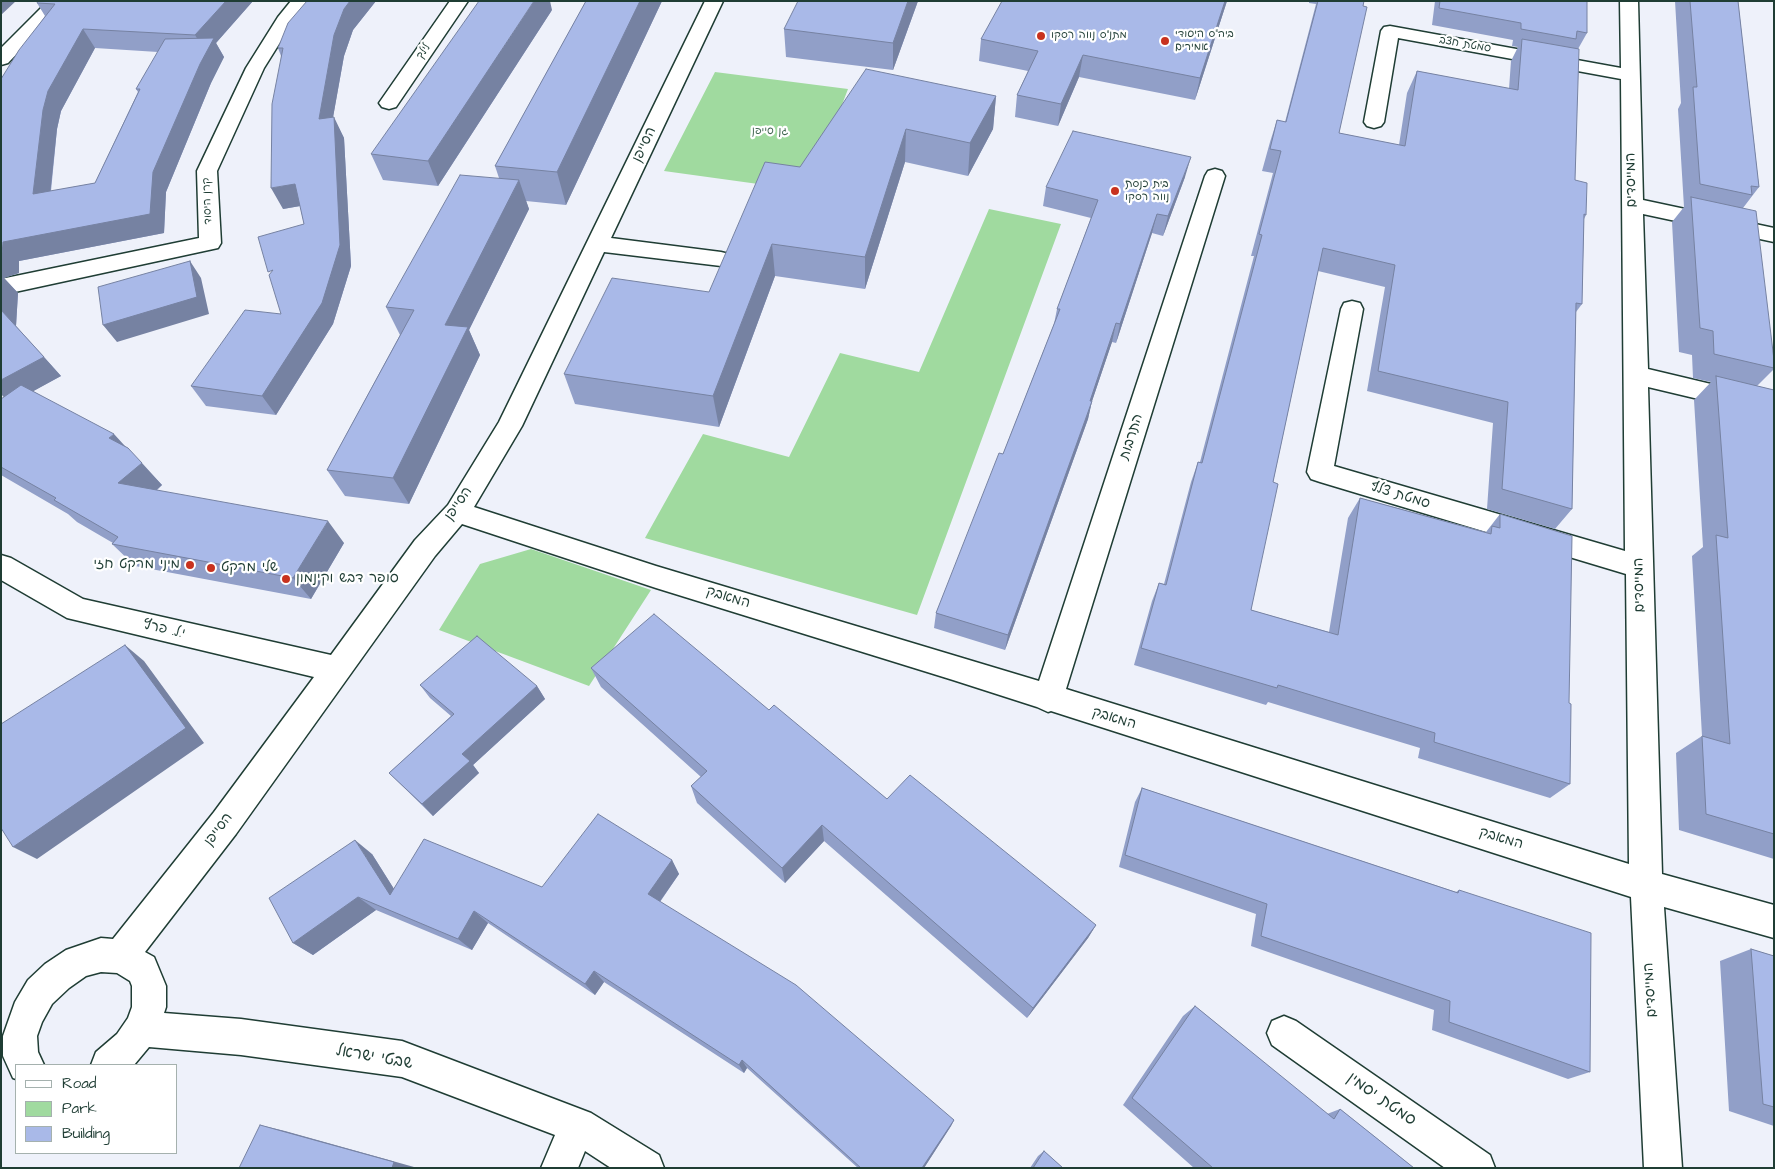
<!DOCTYPE html>
<html>
<head>
<meta charset="utf-8">
<style>
	body { margin:0 }
	#map { position:relative; width:1775px; height:1169px; overflow:hidden; background:#eef1fa; font-family:"Architects Daughter",sans-serif }
	canvas { display:block }
	.frame { position:absolute; inset:0; border:2px solid #1f3d34; pointer-events:none }
	.legend { position:absolute; left:15px; top:1064px; width:162px; height:90px; box-sizing:border-box; background:#fff; border:1px solid #a5b1ae; margin:0; padding:6px 9px; list-style:none; font-size:15px; color:#1f3d34 }
	.legend li { display:flex; align-items:center; gap:10px; height:25px }
	.legend b { width:25px; border:1px solid #a5b1ae }
</style>
</head>
<body>
<div id="map">
<canvas width="1775" height="1169"></canvas>
<div class="frame"></div>
<ul class="legend">
<li><b style="height:6px;background:#fff"></b>Road</li>
<li><b style="height:14px;background:#a0da9f"></b>Park</li>
<li><b style="height:14px;background:#a9b9e8"></b>Building</li>
</ul>
</div>
<script>
const g = document.querySelector('canvas').getContext('2d');
g.lineJoin = 'round';
function paint(path, color) {
  g.fillStyle = color;
  g.fill(path, 'evenodd');
}
function toPath(rows) {
  const path = new Path2D();
  for (const r of rows) {
    path.moveTo(r[0], r[1]);
    for (let i = 2; i < r.length; i += 2) path.lineTo(r[i], r[i + 1]);
  }
  return path;
}
function trace(path, color, width, dash) {
  g.strokeStyle = color;
  g.lineWidth = width;
  g.lineCap = dash ? 'butt' : 'round';
  g.setLineDash(dash || []);
  g.stroke(path);
}
function label(font, color, halo, rows, align = 'center') {
  g.font = font + ' "Architects Daughter","Playpen Sans Hebrew",sans-serif';
  g.lineWidth = 4.5;
  g.setLineDash([]);
  g.textBaseline = 'middle';
  g.strokeStyle = halo;
  g.fillStyle = color;
  for (const [text, x, y, turn = 0] of rows) {
    g.save();
    g.translate(x, y);
    g.rotate((+turn || 0) * Math.PI / 180);
    g.textAlign = isNaN(turn) ? turn : align;
    if (halo) g.strokeText(text, 0, 0);
    g.fillText(text, 0, 0);
    g.restore();
  }
}
const green = toPath([
	[715,72,848,89,809,191,664,171],
	[989,209,1061,224,917,615,645,538,703,434,789,457,840,353,919,372],
	[531,549,651,590,589,686,439,630,480,564]
]);
const minor = toPath([
	[48,1,67,1,8,63,1,65,1,48,48,1],
	[291,1,310,1,294,20,264,68,217,171,221,243,218,248,1,295,1,279,199,238,197,171,246,68,278,17,291,1],
	[450,1,468,1,396,107,389,109,382,107,379,103,450,1],
	[705,1,723,1,611,238,721,252,729,254,732,259,729,264,721,266,604,252,522,426,474,507,656,566,1039,681,1205,176,1208,171,1215,169,1222,171,1225,176,1066,689,1629,864,1626,574,1320,482,1311,479,1307,472,1341,309,1344,303,1352,301,1360,303,1363,309,1334,466,1625,551,1621,79,1398,38,1384,122,1381,126,1374,128,1367,126,1364,122,1381,31,1384,27,1390,26,1621,68,1620,1,1638,1,1643,200,1774,228,1774,242,1643,214,1648,369,1774,399,1774,417,1648,387,1662,874,1774,905,1774,938,1664,907,1682,1168,1644,1168,1631,897,1051,711,1048,712,1037,707,953,680,656,588,462,524,435,556,236,834,145,952,154,957,166,986,166,1007,164,1013,241,1019,402,1041,591,1113,659,1155,664,1168,611,1168,585,1151,578,1168,541,1168,555,1135,402,1077,241,1055,149,1047,134,1065,91,1065,96,1052,117,1034,128,1018,132,1007,132,986,130,981,117,973,101,972,86,976,69,988,52,1004,42,1022,37,1036,38,1052,44,1065,16,1065,16,1079,13,1078,3,1056,3,1036,15,1002,28,980,45,964,66,950,101,938,113,939,214,812,314,677,67,618,1,580,1,555,11,558,83,599,331,655,415,540,448,505,499,422,705,1],
	[1284,1016,1296,1021,1490,1155,1495,1168,1445,1168,1272,1045,1267,1033,1272,1021,1284,1016]
]);
const wall = toPath([
	[253,1,216,43,224,57,211,83,166,192,164,233,19,261,19,273,4,278,18,293,16,326,61,376,33,391,124,446,162,485,157,490,344,543,311,599,135,566,112,544,113,543,77,522,68,514,1,475,1,399,4,397,1,79,45,16,37,3],
	[95,48,158,52,136,89,138,92,95,183,51,191,57,129,61,111],
	[307,1,376,1,353,30,344,56,333,117,344,138,351,266,333,324,276,415,206,406,191,386,281,314,304,224,300,206,283,209,281,56,278,48],
	[586,1,662,1,566,205,526,201,529,209,469,330,480,355,409,504,345,496,327,470,400,335,386,307,499,178,495,166],
	[918,1,893,70,786,57,784,29],
	[1227,1,1195,100,1079,77,1058,126,1015,117,1017,95,1028,71,979,61,981,39],
	[1309,1,1364,1,1339,133,1399,145,1407,93,1417,71,1509,89,1511,61,1518,47,1512,46,1513,40,1432,25,1435,1,1587,1,1587,33,1578,49,1575,180,1586,215,1584,219,1582,304,1576,312,1572,509,1555,529,1487,509,1493,423,1367,391,1385,287,1318,271,1273,482,1251,610,1329,632,1348,518,1360,498,1486,532,1500,514,1569,703,1570,784,1550,798,1418,758,1420,748,1268,702,1266,705,1134,665,1152,601,1159,583,1164,584,1191,482,1198,462,1200,462,1254,256,1251,256,1273,173,1262,171,1270,142,1277,120,1285,122,1316,4,1309,3],
	[1675,1,1738,1,1759,187,1743,208,1774,360,1774,369,1757,386,1774,390,1774,859,1679,830,1676,753,1702,736,1692,556,1703,547,1694,400,1711,382,1693,378,1692,355,1679,352,1672,222,1684,207,1678,109,1681,103],
	[552,10,438,186,383,180,371,154],
	[996,96,993,129,968,176,905,162,865,289,775,276,719,427,575,404,564,374,709,292,800,167],
	[1185,177,1163,236,1152,233,1116,343,1112,342,1092,401,1088,419,1005,650,934,628,936,613,1003,454,1054,324,1057,309,1091,218,1043,206,1046,187],
	[591,668,769,710,887,799,1096,925,1088,938,1027,1018,824,841,785,883,697,803,691,786,701,777,601,687],
	[420,685,537,686,545,699,473,765,479,773,433,816,389,773,451,716,430,698],
	[1142,788,1456,892,1459,890,1590,1072,1568,1079,1432,1030,1434,1010,1251,946,1256,914,1119,867,1135,802],
	[372,854,394,889,542,887,672,860,679,874,660,902,954,1120,951,1126,924,1168,858,1168,747,1068,744,1073,604,982,595,995,488,923,472,950,376,910,313,955,293,943],
	[1751,949,1774,956,1774,1126,1729,1111,1720,961],
	[1195,1006,1327,1114,1340,1109,1414,1168,1194,1168,1123,1105,1183,1016],
	[1044,1151,1063,1168,1030,1168,1038,1156]
]);
const shadedWall = toPath([
	[1,1,16,1,1,15],
	[226,1,253,1,216,43,224,57,211,83,166,192,164,233,19,261,19,273,4,278,18,293,16,326,1,310,1,255,3,242,153,172,200,64,206,53,195,35],
	[350,1,376,1,353,30,344,56,329,140,319,119,334,35,344,9],
	[534,1,550,1,552,10,438,186,428,161],
	[640,1,662,1,566,205,557,172],
	[908,1,918,1,893,70,893,43],
	[1225,1,1227,1,1195,100,1200,78],
	[83,29,95,48,61,111,57,129,48,214,33,194,43,110,48,91],
	[1083,55,1079,77,1058,126,1061,104],
	[996,96,993,129,968,176,970,143],
	[334,117,344,138,351,266,333,324,276,415,262,396],
	[906,129,905,162,865,289,865,257],
	[1191,157,1185,177,1163,236,1168,216],
	[519,180,529,209,469,330,480,355,409,504,393,478,445,325],
	[295,184,306,205,283,209,271,188],
	[1157,214,1152,233,1116,343,1120,324],
	[772,244,775,276,719,427,713,396],
	[190,261,201,278,209,314,117,342,103,325],
	[1116,323,1112,342,1086,419,1090,401],
	[44,357,61,376,10,404,1,394,1,380],
	[1092,401,1088,419,1005,650,1008,635],
	[114,434,135,457,109,438],
	[142,463,162,485,139,505,118,483],
	[328,521,344,543,311,599,293,578],
	[125,645,144,661,204,743,37,859,13,847],
	[537,686,545,699,473,765,479,773,433,816,422,804,462,754],
	[822,825,824,841,785,883,782,868],
	[355,840,372,854,406,908,390,895],
	[672,860,679,874,656,907,648,894],
	[358,897,376,910,313,955,293,943],
	[474,911,488,923,472,950,458,939],
	[1096,925,1088,938,1027,1018,1033,1008],
	[594,971,604,982,595,995,585,984],
	[742,1060,747,1068,744,1073,739,1065],
	[954,1120,951,1126,924,1168,922,1168],
	[260,1125,285,1131,414,1167,414,1168,392,1168]
]);
const building = toPath([
	[38,1,226,1,195,35,83,29,48,91,43,110,33,194,95,183,140,89,136,89,165,39,214,38,200,64,153,172,150,214,3,242,2,254,1,255,1,79,19,50,55,4,37,3,38,1],
	[307,1,350,1,344,9,334,35,319,119,334,117,340,245,322,303,262,396,191,386,245,310,281,314,269,275,273,270,268,272,258,237,304,224,295,184,271,188,272,104,283,48,278,48,288,23,307,1],
	[479,1,534,1,428,161,371,154,479,1],
	[586,1,640,1,557,172,495,166,586,1],
	[798,1,908,1,893,43,784,29,798,1],
	[1002,1,1225,1,1200,78,1083,55,1061,104,1017,95,1038,51,981,39,1002,1],
	[1318,1,1364,1,1363,6,1367,7,1339,133,1405,146,1417,71,1518,90,1522,39,1579,49,1575,180,1587,183,1586,215,1584,214,1582,304,1576,303,1572,509,1502,489,1508,402,1378,371,1395,265,1323,248,1273,482,1278,484,1251,610,1338,635,1360,498,1491,534,1492,526,1500,528,1500,514,1572,536,1569,703,1571,704,1570,784,1434,742,1435,733,1278,685,1277,688,1141,648,1159,583,1166,585,1198,462,1202,463,1262,235,1259,234,1281,151,1270,149,1277,120,1286,122,1318,1],
	[1440,1,1587,1,1587,33,1577,31,1576,39,1521,29,1521,23,1439,8,1440,1],
	[1690,1,1738,1,1759,187,1751,186,1752,195,1700,184,1693,87,1697,87,1690,1],
	[866,69,996,96,970,143,906,129,865,257,772,244,713,396,564,374,612,278,709,292,765,162,800,167,866,69],
	[1073,131,1191,157,1168,216,1157,214,1120,324,1116,323,1090,401,1092,401,1008,635,936,613,999,453,1003,454,1060,309,1057,309,1098,200,1046,187,1073,131],
	[460,175,519,180,445,325,468,327,393,478,327,470,414,310,386,307,460,175],
	[1691,197,1756,211,1774,360,1774,368,1714,354,1713,331,1700,328,1691,197],
	[190,261,197,297,103,325,98,287,190,261],
	[1,310,44,357,1,380,1,310],
	[1716,376,1774,390,1774,834,1706,814,1702,736,1730,744,1716,535,1728,538,1716,376],
	[21,385,114,434,109,438,128,448,142,463,118,483,328,521,293,578,112,544,118,537,54,500,56,498,1,467,1,399,21,385],
	[654,614,769,710,774,705,887,799,910,775,1096,925,1033,1008,822,825,782,868,691,786,707,771,591,668,654,614],
	[477,636,537,686,462,754,470,761,422,804,389,773,454,714,420,685,477,636],
	[125,645,186,728,13,847,1,828,1,724,125,645],
	[1142,788,1458,893,1459,890,1591,933,1590,1072,1449,1022,1450,1001,1261,936,1267,904,1125,855,1142,788],
	[598,814,672,860,648,894,796,985,954,1120,922,1168,861,1168,742,1060,739,1065,594,971,585,984,474,911,458,939,358,897,293,943,269,898,355,840,390,895,424,839,542,887,598,814],
	[1751,949,1774,956,1774,1107,1763,1104,1751,949],
	[1195,1006,1334,1119,1340,1109,1414,1168,1213,1168,1132,1098,1195,1006],
	[260,1125,394,1162,392,1168,239,1168,260,1125],
	[1044,1151,1063,1168,1033,1168,1044,1151]
]);
const markers = [
	[1041,36,5,"#c8321e"],
	[1165,41,5,"#c8321e"],
	[1115,191,5,"#c8321e"],
	[190,565,5,"#c8321e"],
	[211,568,5,"#c8321e"],
	[286,579,5,"#c8321e"]
];
const farPoinames = [
	["ביה\"ס היסודי",1175,35],
	["אמירים",1175,48],
	["מתנ\"ס נווה רסקו",1051,36],
	["בית כנסת",1125,185],
	["נווה רסקו",1125,198]
];
const farStreetnames = [
	["סמטת חצב",1465,45,10],
	["לילך",424,52,-56],
	["קרן היסוד",208,201,-92]
];
const farParknames = [
	["גן סייפן",770,132]
];
const streetNames = [
	["הסייפן",645,145,-65],
	["המייסדים",1632,180,-91],
	["התרבות",1132,437,-72],
	["סמטת צלף",1400,496,17],
	["הסייפן",459,504,-55],
	["המייסדים",1640,585,-91],
	["המאבק",728,598,17],
	["י.ל. פרץ",164,630,13],
	["המאבק",1114,719,17],
	["הסייפן",219,830,-53],
	["המאבק",1501,839,17],
	["המייסדים",1651,990,-94]
];
const poiNames = [
	["מיני מרקט חזי",180,565,"right"],
	["שלי מרקט",221,568],
	["סופר דבש וקינמון",296,579]
];
const nearStreetnames = [
	["שבטי ישראל",374,1058,10],
	["סמטת יסמין",1381,1100,35]
];
paint(green, '#a0da9f');
trace(minor, '#1f3d34', 3);
paint(minor, '#fff');
paint(wall, '#919fc8');
paint(shadedWall, '#7682a2');
paint(building, '#a9b9e8');
trace(building, '#7682a2', 1);
for (const [x, y, r, color] of markers) {
  const dot = new Path2D();
  dot.arc(x, y, r, 0, 2 * Math.PI);
  g.fillStyle = color;
  g.fill(dot);
  trace(dot, '#fff', 2);
}
label('11px', '#1f3d34', '#fff', farPoinames, 'left');
label('11px', '#1f3d34', '#fff', farStreetnames);
label('11px', '#3f644f', '#fff', farParknames);
label('14px', '#1f3d34', '#fff', streetNames);
label('14px', '#1f3d34', '#fff', poiNames, 'left');
label('16px', '#1f3d34', '#fff', nearStreetnames);
</script>
</body>
</html>
